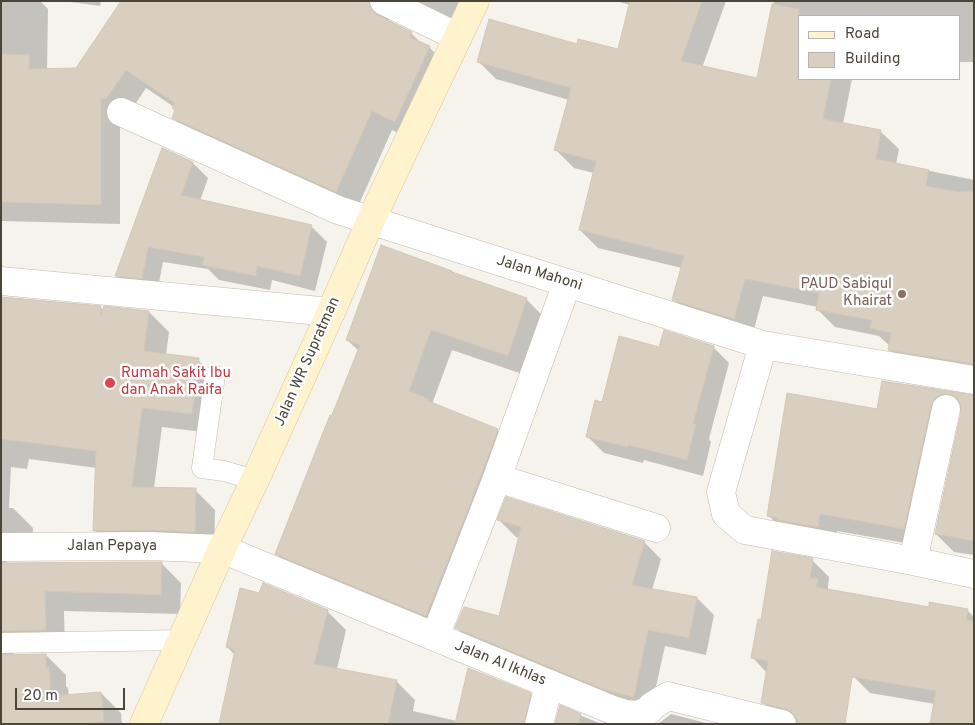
<!DOCTYPE html>
<html>
<head>
<meta charset="utf-8">
<style>
	body { margin:0 }
	#map { position:relative; width:975px; height:725px; overflow:hidden; background:#f6f3ec; font-family:Overpass,sans-serif }
	canvas { display:block }
	.frame { position:absolute; inset:0; border:2px solid #4b4439; pointer-events:none }
	.legend { position:absolute; left:798px; top:15px; width:162px; height:65px; box-sizing:border-box; background:#fff; border:1px solid #b7b4b0; margin:0; padding:6px 9px; list-style:none; font-size:15px; color:#4b4439 }
	.legend li { display:flex; align-items:center; gap:10px; height:25px }
	.legend b { width:25px; border:1px solid #b7b4b0 }
	.scale { position:absolute; left:15px; top:688px; width:110px; height:22px; box-sizing:border-box; border:2px solid #4b4439; border-top:0; padding-left:6px; font-size:15px; line-height:18px; white-space:nowrap; color:#4b4439; -webkit-text-stroke:4px #fff; paint-order:stroke }
</style>
</head>
<body>
<div id="map">
<canvas width="975" height="725"></canvas>
<div class="frame"></div>
<ul class="legend">
<li><b style="height:6px;background:#fff3cd"></b>Road</li>
<li><b style="height:14px;background:#d8cfc1"></b>Building</li>
</ul>
<div class="scale">20 m</div>
</div>
<script>
const g = document.querySelector('canvas').getContext('2d');
g.lineJoin = 'round';
function paint(path, color) {
  g.fillStyle = color;
  g.fill(path, 'evenodd');
}
function toPath(rows) {
  const path = new Path2D();
  for (const r of rows) {
    path.moveTo(r[0], r[1]);
    for (let i = 2; i < r.length; i += 2) path.lineTo(r[i], r[i + 1]);
  }
  return path;
}
function trace(path, color, width, dash) {
  g.strokeStyle = color;
  g.lineWidth = width;
  g.lineCap = dash ? 'butt' : 'round';
  g.setLineDash(dash || []);
  g.stroke(path);
}
function label(font, color, halo, rows, align = 'center') {
  g.font = font + ' Overpass,sans-serif';
  g.lineWidth = 5;
  g.setLineDash([]);
  g.textBaseline = 'middle';
  g.strokeStyle = halo;
  g.fillStyle = color;
  for (const [text, x, y, turn = 0] of rows) {
    g.save();
    g.translate(x, y);
    g.rotate((+turn || 0) * Math.PI / 180);
    g.textAlign = isNaN(turn) ? turn : align;
    if (halo) g.strokeText(text, 0, 0);
    g.fillText(text, 0, 0);
    g.restore();
  }
}
const shadow = toPath([
	[1,1,40,1,48,9,47,70,74,73,122,1,463,1,448,24,390,14,388,22,411,33,422,44,430,48,449,67,415,141,392,130,356,211,194,138,174,118,176,111,174,107,146,88,126,118,120,118,120,224,1,221],
	[63,1,101,1,100,6],
	[616,1,726,1,702,68,758,80,774,1,974,1,974,62,959,62,959,16,799,16,799,79,852,79,843,124,881,132,899,149,896,164,974,180,974,378,907,367,889,349,890,346,879,336,835,327,817,309,818,307,763,296,752,337,691,317,673,299,682,268,598,248,580,230,594,173,574,168,556,150,569,100,496,79,478,61,578,46,619,50,630,5],
	[193,163,208,178,200,201,311,226,327,242,315,291,272,280,270,290,219,280,208,269,163,262,157,293,132,291,117,276],
	[1,298,100,307,104,311,149,312,169,332,166,355,198,360,218,379,211,433,162,427,154,488,195,490,215,510,214,552,114,550,94,530,97,468,29,459,27,469,11,467,9,508,13,508,33,528,32,551,7,560,6,564,161,563,181,583,180,614,64,611,65,650,14,653,11,656,46,655,66,675,66,686,68,688,69,696,101,693,121,713,122,724,1,724],
	[526,299,547,320,528,376,452,350,432,404,497,430,518,451,447,636,297,574,276,554,359,351,347,340],
	[713,347,729,363,709,439,711,442,703,476,644,460,643,463,604,453,588,437,603,404,660,348],
	[883,382,974,396,974,555,954,552,936,534,963,412,959,412,922,546,837,531,835,545,786,533,768,515,878,410],
	[499,520,644,542,661,559,652,590,697,598,714,615,706,655,665,646,651,709,656,713,473,645,457,628,499,618,519,538,516,537],
	[812,560,829,577,814,724,796,724,780,720,763,702,767,673,752,657,762,621],
	[930,609,967,610,974,617,974,724,935,704,870,693,853,676],
	[327,611,346,630,337,669,396,681,415,700,413,711,457,721,530,694,549,714,547,724,220,724,235,655,227,647],
	[561,707,601,724,556,724],
	[671,714,710,724,658,724]
]);
const building = toPath([
	[121,1,369,1,371,9,377,15,412,32,409,37,430,46,395,122,372,111,336,192,172,118,175,110,172,108,175,103,126,70,106,99,101,99,101,205,1,202,1,54,30,55,29,69,76,68,121,1],
	[630,1,702,1,681,61,757,78,772,4,799,9,799,79,831,79,823,119,881,130,876,159,929,170,926,186,959,192,974,191,974,364,888,350,891,333,870,328,872,320,816,310,819,293,745,279,734,319,672,300,684,256,579,230,596,161,554,150,571,88,477,62,489,19,577,44,578,39,618,49,630,1],
	[162,148,193,162,181,195,312,225,300,276,257,266,256,276,202,265,204,257,148,247,142,279,115,276,162,148],
	[381,245,452,271,452,272,527,298,508,356,431,330,409,391,429,399,428,401,498,429,482,473,426,616,275,554,330,415,332,415,360,345,346,340,381,245],
	[1,297,101,306,101,315,104,306,149,311,144,351,199,358,192,414,142,408,132,487,196,488,195,532,148,530,93,531,96,451,1,439,1,297],
	[664,330,714,346,693,424,696,424,687,460,628,445,627,447,586,437,595,400,602,402,619,336,659,347,664,330],
	[882,381,974,395,974,541,935,534,961,412,961,405,957,398,949,394,941,394,935,398,931,406,904,529,820,514,818,527,777,520,778,518,767,516,787,393,877,409,882,381],
	[506,497,645,541,632,585,697,597,689,638,648,630,634,697,605,690,455,628,464,607,499,616,521,527,497,520,506,497],
	[772,551,813,558,810,578,818,579,816,587,929,607,929,602,968,609,966,620,974,621,974,724,930,724,936,691,852,677,845,724,797,724,797,719,792,712,786,709,761,703,768,661,751,658,758,619,761,620,772,551],
	[148,562,162,562,161,595,45,591,46,630,1,631,1,563,148,562],
	[263,583,328,610,314,664,397,680,388,724,219,724,235,650,226,647,240,588,259,593,263,583],
	[46,654,46,668,49,667,51,696,101,692,104,722,83,724,1,724,1,655,46,654],
	[468,668,531,693,524,724,455,724,468,668],
	[560,705,581,714,578,724,555,724,560,705]
]);
const service = toPath([
	[215,375,202,468,224,471,255,480],
	[1,643,182,640]
]);
const minor = toPath([
	[384,1,458,37],
	[121,112,338,210,567,283,763,345,974,380],
	[1,281,331,312],
	[763,345,721,492,726,514,745,530,913,561,974,574],
	[497,478,656,528],
	[1,547,148,546,222,549,610,709,625,714,638,715,649,710,652,706,668,696,782,724],
	[913,561,946,409],
	[435,637,497,478,567,283],
	[539,724,549,685]
]);
const secondary = toPath([
	[144,724,222,549,255,480,331,312,370,222,475,1]
]);
const markers = [
	[902,294,5,"#8d6e63"],
	[110,383,6,"#e0444e"]
];
const streetNames = [
	["Jalan Mahoni",539,274,17],
	["Jalan WR Supratman",308,362,-66],
	["Jalan Pepaya",112,547],
	["Jalan Al Ikhlas",500,664,22]
];
const educationNames = [
	["PAUD Sabiqul",892,285],
	["Khairat",892,302]
];
const healthNames = [
	["Rumah Sakit Ibu",121,374],
	["dan Anak Raifa",121,391]
];
paint(shadow, '#0003');
paint(building, '#d8cfc1');
trace(building, '#d3c7b4', 1);
trace(service, '#c2bbae', 21);
trace(minor, '#c2bbae', 29);
trace(secondary, '#d6c79b', 29);
trace(service, '#fff', 20);
trace(minor, '#fff', 28);
trace(secondary, '#fff3cd', 28);
for (const [x, y, r, color] of markers) {
  const dot = new Path2D();
  dot.arc(x, y, r, 0, 2 * Math.PI);
  g.fillStyle = color;
  g.fill(dot);
  trace(dot, '#fff', 2);
}
label('15px', '#4b4439', '#fff', streetNames);
label('15px', '#785e54', '#fff', educationNames, 'right');
label('15px', '#be3a42', '#fff', healthNames, 'left');
</script>
</body>
</html>
